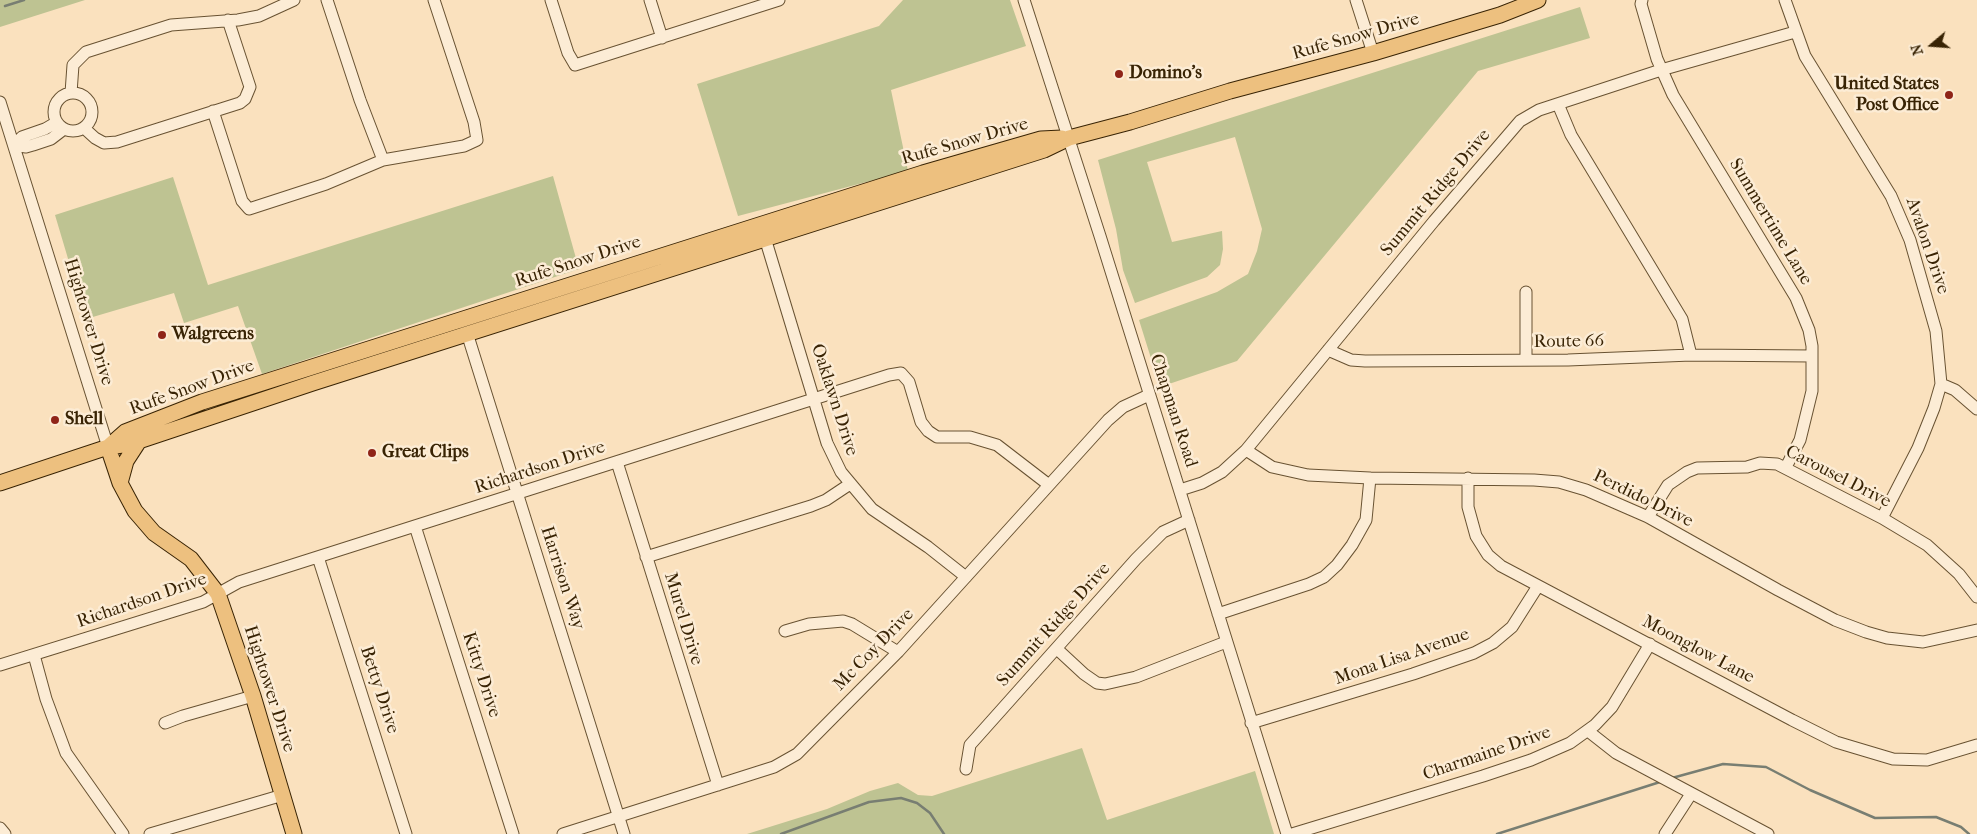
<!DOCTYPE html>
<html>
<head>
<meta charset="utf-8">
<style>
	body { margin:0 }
	#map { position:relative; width:1977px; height:834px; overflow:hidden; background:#fae1be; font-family:"IM FELL French Canon",serif }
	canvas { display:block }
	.north { position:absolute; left:1907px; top:20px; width:50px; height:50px; -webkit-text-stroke:4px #fcecd5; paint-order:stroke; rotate:252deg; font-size:14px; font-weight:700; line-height:20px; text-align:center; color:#382304 }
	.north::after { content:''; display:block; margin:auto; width:18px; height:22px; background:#382304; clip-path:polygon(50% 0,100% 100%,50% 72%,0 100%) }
</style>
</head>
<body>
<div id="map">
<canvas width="1977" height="834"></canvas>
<div class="north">N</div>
</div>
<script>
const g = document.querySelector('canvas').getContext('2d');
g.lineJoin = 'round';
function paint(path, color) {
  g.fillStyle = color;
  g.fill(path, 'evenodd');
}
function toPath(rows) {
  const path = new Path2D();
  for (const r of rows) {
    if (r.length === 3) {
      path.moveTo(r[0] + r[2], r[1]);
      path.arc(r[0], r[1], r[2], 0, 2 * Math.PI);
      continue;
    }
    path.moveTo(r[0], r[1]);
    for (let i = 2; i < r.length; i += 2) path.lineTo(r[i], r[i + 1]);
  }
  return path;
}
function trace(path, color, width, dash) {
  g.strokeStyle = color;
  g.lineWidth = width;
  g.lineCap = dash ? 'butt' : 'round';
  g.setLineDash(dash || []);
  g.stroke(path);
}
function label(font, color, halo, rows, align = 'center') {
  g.font = font + ' "IM FELL French Canon",serif';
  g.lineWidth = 5;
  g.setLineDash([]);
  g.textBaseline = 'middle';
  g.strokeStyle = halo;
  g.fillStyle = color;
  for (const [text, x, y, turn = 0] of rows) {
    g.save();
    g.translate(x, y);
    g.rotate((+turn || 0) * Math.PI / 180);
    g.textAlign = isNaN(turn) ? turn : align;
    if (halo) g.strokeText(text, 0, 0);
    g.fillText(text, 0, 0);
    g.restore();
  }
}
const green = toPath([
	[0,0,85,0,0,27],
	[903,0,1010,0,1026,46,891,90,908,171,738,216,697,84,879,26],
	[1580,7,1590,38,1478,71,1237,361,1160,387,1139,320,1217,292,1248,274,1257,251,1262,229,1235,137,1147,162,1172,242,1222,231,1223,249,1220,265,1207,277,1135,303,1123,270,1116,229,1098,160],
	[553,176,579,269,262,374,238,306,184,323,174,293,86,319,55,215,173,177,208,285],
	[1082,748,1107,820,1255,771,1274,834,747,834,827,809,870,791,898,783,918,795,932,796]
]);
const stream = toPath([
	[5,6,24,0],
	[1672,778,1723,764,1766,767,1810,790,1875,818,1936,817,1961,827,1969,834],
	[781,834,869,802,901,798,917,803,930,813,944,834],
	[1497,834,1660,782]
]);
const minor = toPath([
	[327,0,360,100,383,160],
	[551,0,568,53,575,65,779,0],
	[650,0,662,38],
	[1024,0,1100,236,1287,834],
	[1356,0,1373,53],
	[1642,0,1641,4,1657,59,1673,95,1796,298,1809,330,1812,346,1812,391,1800,440,1786,467],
	[1785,0,1805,56,1891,196,1910,240,1936,331,1941,384,1934,408,1918,448,1882,518],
	[71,93,73,65,86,52,171,25,238,20,259,16,294,0],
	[73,112,19],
	[0,102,108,447],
	[1558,104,1571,135,1682,319,1691,355],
	[213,111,242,201,249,209,326,184,383,160,464,146,477,140,474,122,434,0],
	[84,128,95,138,104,143,117,142,240,103,245,99,250,87,228,20],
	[14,145,26,147,33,145,51,139,64,129],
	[14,145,22,137,45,129,57,122],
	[765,238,827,443,841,472,872,509,928,547,966,577],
	[1526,292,1526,360],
	[467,333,624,834],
	[1328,350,1351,360,1365,361,1568,360,1691,355,1812,356],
	[1941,384,1955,390,1977,409],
	[1246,450,1272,467,1308,475,1370,478,1534,480,1559,482,1586,490,1648,517,1778,590,1835,620,1866,632,1887,638,1923,642,1977,630],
	[617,462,718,785],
	[1468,478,1468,507,1476,536,1488,555,1501,566,1792,720,1836,742,1893,759,1927,760,1977,745],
	[1180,490,1202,483,1222,472,1246,450,1434,221,1520,121,1539,110,1661,70,1795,32],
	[1648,517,1668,485,1687,472,1697,468,1747,467,1760,463,1777,464,1882,518,1927,545,1959,574,1977,597],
	[415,526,513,834],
	[318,557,406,834],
	[646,557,811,506,826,500,850,484],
	[1218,614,1309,584,1324,577,1337,565,1352,545,1366,520,1370,478],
	[785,631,809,624,843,621,852,624,898,652],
	[1057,649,1084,674,1097,683,1105,684,1136,677,1226,642],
	[34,655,46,699,66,753,123,834],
	[0,665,203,602,239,582,889,375,901,373,909,382,921,422,928,431,937,437,970,437,997,445,1049,485],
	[165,723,183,716,253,696],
	[1251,723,1413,674,1474,653,1493,643,1512,627,1538,586],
	[1588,731,1616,753,1768,834],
	[966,769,970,745,1136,559,1163,532,1189,520],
	[0,828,5,834],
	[150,834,283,795],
	[563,834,774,767,797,754,898,652,1108,420,1123,407,1149,395],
	[1292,834,1483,776,1531,760,1570,743,1595,725,1612,707,1650,644],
	[1665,834,1691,794]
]);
const major = toPath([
	[108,447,125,432,202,402,923,173,1041,139,1062,138],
	[108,447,120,483,135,511,154,533,191,559,218,594,253,696,294,834],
	[0,483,108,447,130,444,313,383,1044,150,1069,138,1130,122,1230,91,1373,53,1500,15,1538,0],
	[120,483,126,461,139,441]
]);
const markers = [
	[1119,74,5,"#8f2418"],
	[1949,95,5,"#8f2418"],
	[162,335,5,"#8f2418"],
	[55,420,5,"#8f2418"],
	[372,453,5,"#8f2418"]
];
const streetNames = [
	["Rufe Snow Drive",1356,37,-16],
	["Rufe Snow Drive",965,142,-16],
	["Summit Ridge Drive",1436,193,-50],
	["Summertime Lane",1770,222,59],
	["Avalon Drive",1927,246,71],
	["Rufe Snow Drive",578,262,-18],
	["Hightower Drive",88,322,73],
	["Route 66",1569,342,-1],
	["Rufe Snow Drive",192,388,-20],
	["Oaklawn Drive",834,400,72],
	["Chapman Road",1173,411,72],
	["Richardson Drive",540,468,-18],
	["Carousel Drive",1838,477,27],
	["Perdido Drive",1643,499,26],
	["Harrison Way",562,578,72],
	["Richardson Drive",142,601,-19],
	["Murel Drive",683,619,73],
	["Summit Ridge Drive",1054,625,-48],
	["Mc Coy Drive",874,650,-46],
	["Moonglow Lane",1698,650,28],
	["Mona Lisa Avenue",1402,657,-19],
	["Kitty Drive",481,675,72],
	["Hightower Drive",269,689,72],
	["Betty Drive",379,690,72],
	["Charmaine Drive",1487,754,-19]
];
const poiNames = [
	["Domino's",1129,74],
	["United States",1939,85,"right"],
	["Post Office",1939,106,"right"],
	["Walgreens",172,335],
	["Shell",65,420],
	["Great Clips",382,453]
];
paint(green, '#bec392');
trace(stream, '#787e72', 2.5);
trace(minor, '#685232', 13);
trace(major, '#382304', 17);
trace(minor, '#fcecd5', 11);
trace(major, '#edc07f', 15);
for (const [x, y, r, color] of markers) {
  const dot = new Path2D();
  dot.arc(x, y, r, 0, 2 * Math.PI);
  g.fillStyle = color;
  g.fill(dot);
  trace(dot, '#fcecd5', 2);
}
label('18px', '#382304', '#fcecd5', streetNames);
label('bold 18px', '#382304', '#fcecd5', poiNames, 'left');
</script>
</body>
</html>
